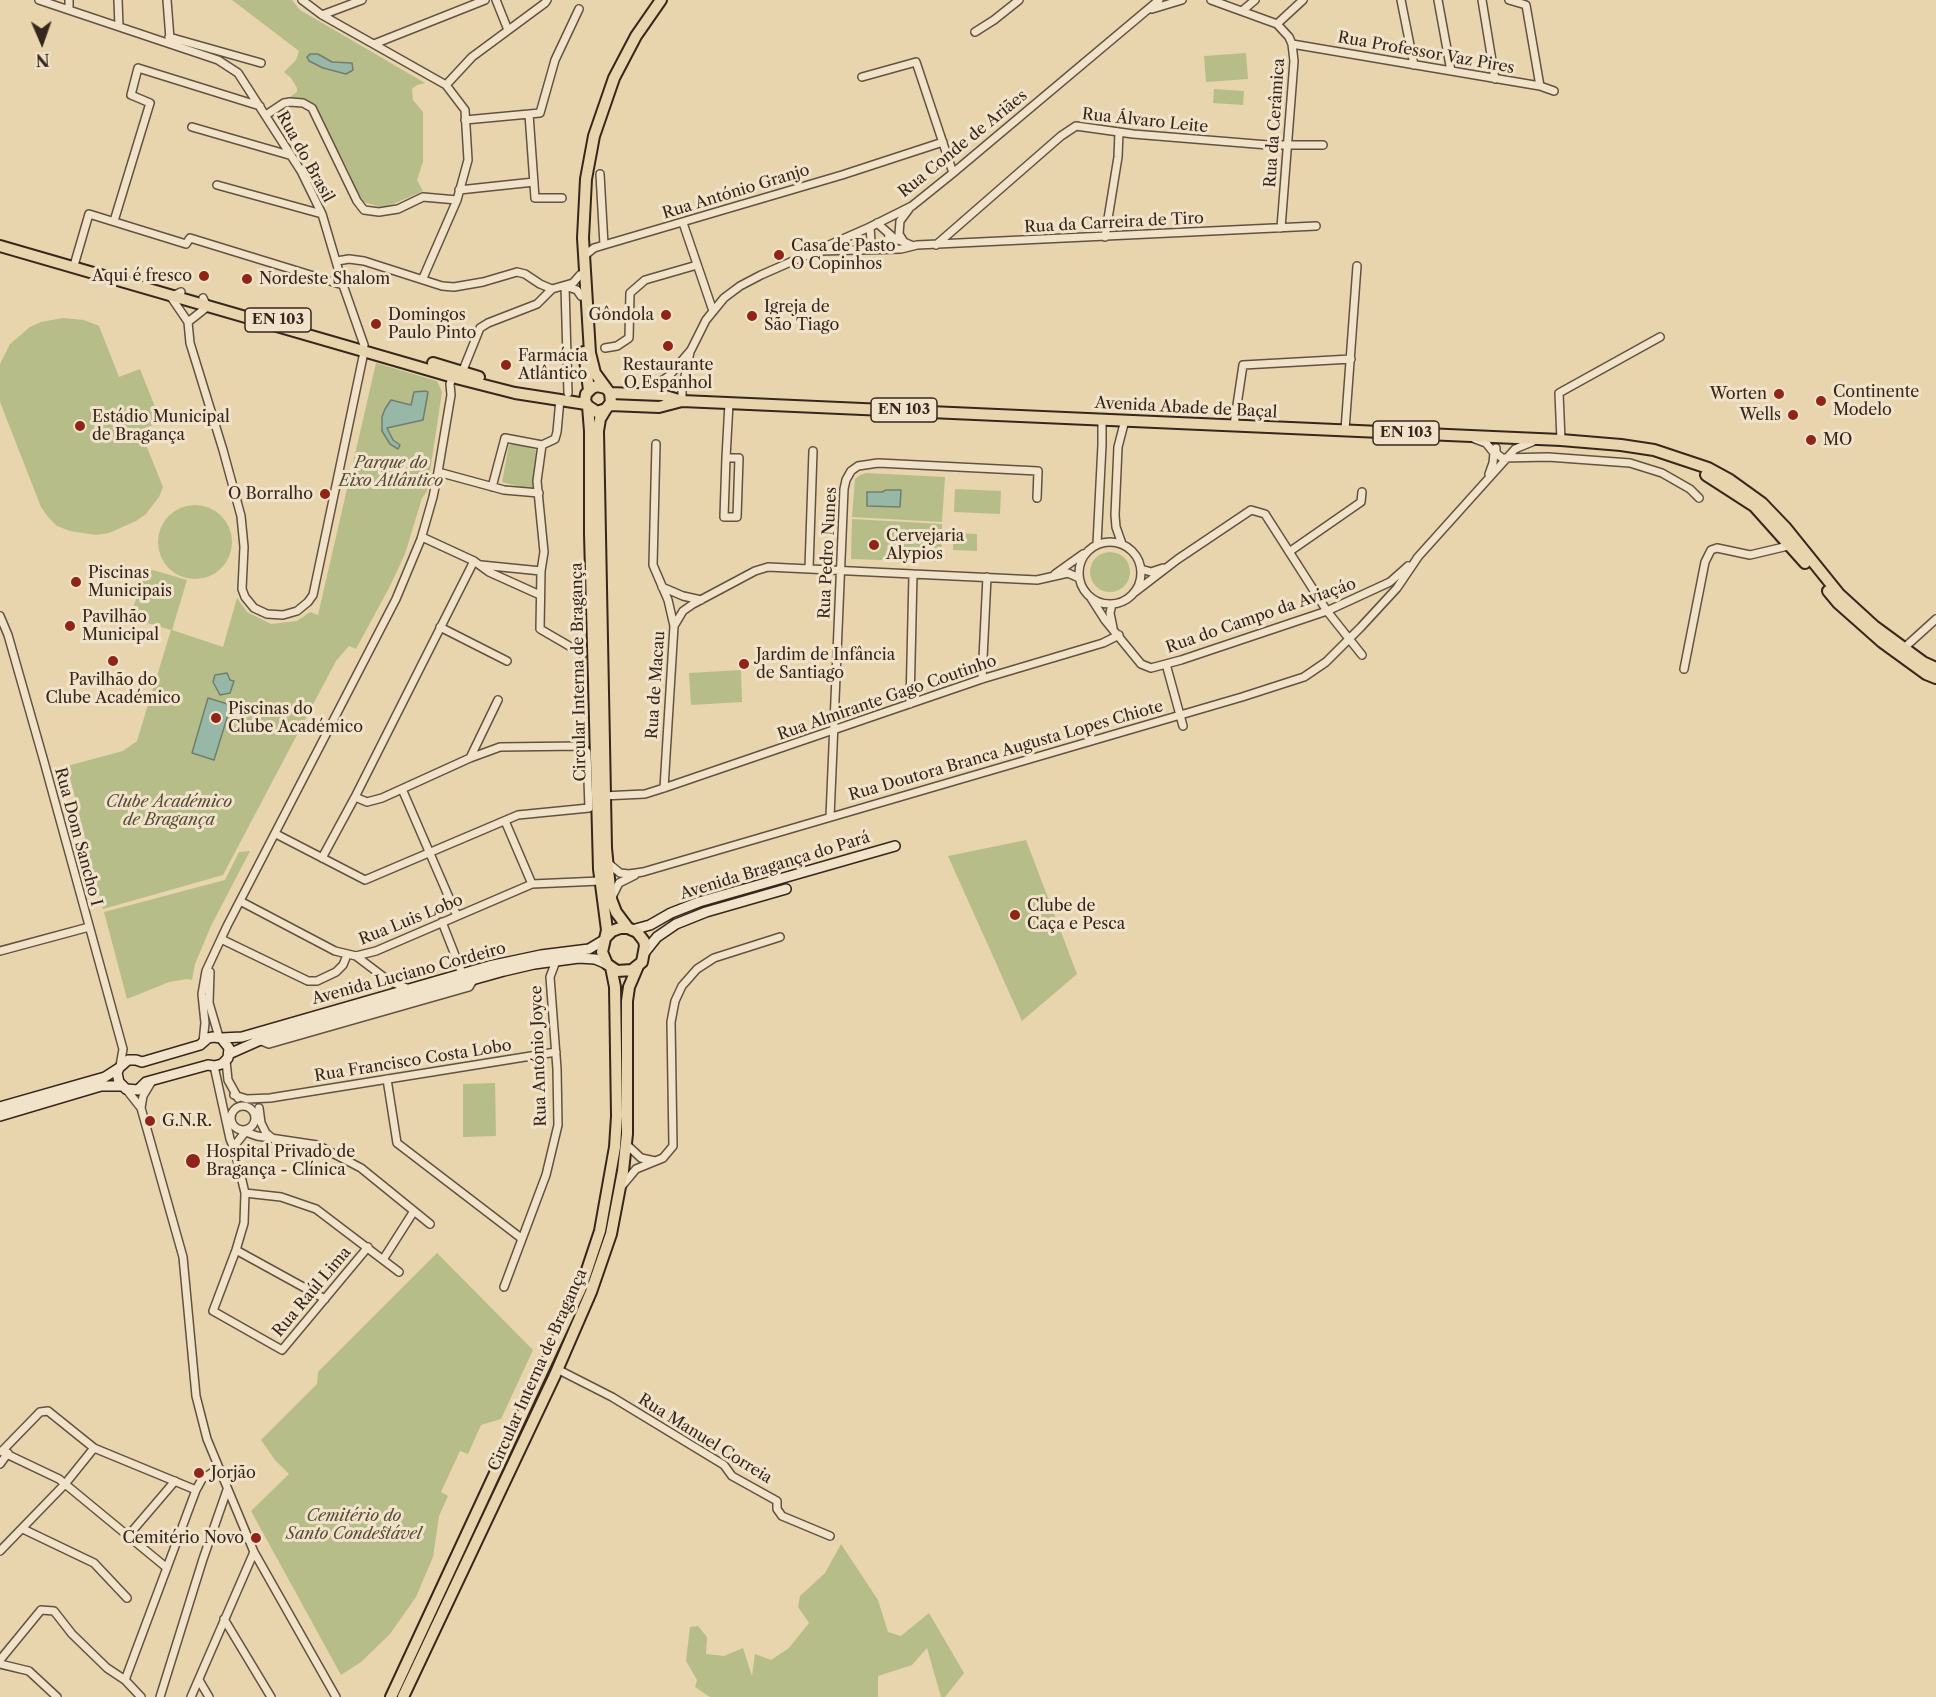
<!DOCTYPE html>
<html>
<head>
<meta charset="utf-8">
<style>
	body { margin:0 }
	#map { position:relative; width:1936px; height:1697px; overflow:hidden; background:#e8d4ad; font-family:"Libre Caslon Text",serif }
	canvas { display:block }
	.north { position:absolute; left:12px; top:12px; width:60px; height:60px; -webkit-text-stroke:4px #f0e3ca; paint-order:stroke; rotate:178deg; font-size:16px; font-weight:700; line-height:24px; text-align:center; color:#37261c }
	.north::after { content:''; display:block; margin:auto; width:21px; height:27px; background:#37261c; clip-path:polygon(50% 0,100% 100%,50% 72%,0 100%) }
</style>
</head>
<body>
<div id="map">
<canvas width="1936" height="1697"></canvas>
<div class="north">N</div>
</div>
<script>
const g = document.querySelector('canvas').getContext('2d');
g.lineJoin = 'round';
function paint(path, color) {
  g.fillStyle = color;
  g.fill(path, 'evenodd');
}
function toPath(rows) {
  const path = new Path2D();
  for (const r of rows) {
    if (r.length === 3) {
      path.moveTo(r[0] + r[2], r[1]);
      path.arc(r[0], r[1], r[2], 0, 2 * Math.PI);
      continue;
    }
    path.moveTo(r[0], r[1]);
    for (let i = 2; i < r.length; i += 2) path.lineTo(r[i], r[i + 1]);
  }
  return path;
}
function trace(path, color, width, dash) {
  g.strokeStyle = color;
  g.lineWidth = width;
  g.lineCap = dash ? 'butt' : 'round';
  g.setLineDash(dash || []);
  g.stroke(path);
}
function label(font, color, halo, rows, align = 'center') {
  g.font = font + ' "Libre Caslon Text",serif';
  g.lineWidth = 6;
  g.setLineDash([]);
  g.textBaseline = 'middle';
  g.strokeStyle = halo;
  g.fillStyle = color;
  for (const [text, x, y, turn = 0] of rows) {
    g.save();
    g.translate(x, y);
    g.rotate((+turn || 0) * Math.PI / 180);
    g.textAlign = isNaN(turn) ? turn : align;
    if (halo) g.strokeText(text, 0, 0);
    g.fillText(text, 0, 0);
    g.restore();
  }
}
const green = toPath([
	[232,0,292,0,300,10,425,83,417,85,412,89,413,100,423,112,423,162,417,180,423,191,384,208,364,202,357,192,348,170,314,106,293,101,290,97,297,92,297,88,291,78,284,72,296,60,299,51],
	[1246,53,1248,79,1206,82,1204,56],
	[1214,89,1244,91,1243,105,1213,103],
	[63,318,84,320,99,326,119,377,140,369,161,422,140,430,163,487,159,497,146,514,136,521,109,533,96,535,70,531,57,526,48,517,41,507,0,402,0,364,10,344,30,327,41,322],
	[376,363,437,381,442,392,427,491,422,498,405,554,389,588,356,649,349,646,336,661,223,875,103,909,67,766,123,751,137,741,171,630,130,618,146,568,187,580,172,630,223,647,237,598,247,612,271,624,297,621,310,612,318,615],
	[519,444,536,450,532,490,502,482,509,445],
	[866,473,945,477,942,522,852,517,855,479,860,475],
	[955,489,1001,491,1000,514,954,512],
	[195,542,37],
	[852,519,942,524,941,562,851,559],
	[954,533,977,534,977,551,953,550],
	[1110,572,20],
	[741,670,742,702,691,705,689,673],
	[1026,840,1077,974,1022,1021,948,856],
	[250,851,211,926,195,964,192,980,187,979,169,982,127,999,104,912,225,880,239,852],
	[495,1083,496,1136,463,1137,463,1084],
	[437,1253,533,1350,501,1419,481,1425,468,1454,460,1451,441,1492,448,1496,439,1516,433,1557,416,1597,390,1634,361,1662,341,1675,251,1511,289,1474,275,1460,261,1440,317,1384,318,1372],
	[841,1544,878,1600,888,1632,901,1636,929,1613,964,1673,945,1697,941,1697,927,1648,912,1665,878,1676,878,1697,710,1697,695,1687,697,1680,686,1661,690,1627,698,1626,707,1637,706,1654,724,1656,743,1648,752,1676,755,1654,771,1660,789,1648,809,1623,798,1607,800,1596,825,1573]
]);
const water = toPath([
	[310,54,318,54,332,62,352,63,353,70,346,74,323,68,309,61,307,57,310,54],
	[425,391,428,392,423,420,387,428,393,440,400,445,398,449,390,444,382,431,382,417,385,409,391,400,411,405,414,392,425,391],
	[886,490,901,490,900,507,867,506,867,492,882,492,886,490],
	[227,673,230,680,234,681,230,693,220,695,213,682,215,675,227,673],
	[208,698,231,705,214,760,192,753,208,698]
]);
const minor = toPath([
	[39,0,218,60,238,73,301,171,322,214,343,285,364,345],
	[69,0,69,10],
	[118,0,119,26],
	[167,0,170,39],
	[302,0,322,15,446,85,465,110,468,160,457,200,423,278],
	[496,0,508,30],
	[1211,0,1277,24,1289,37,1292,44,1294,61,1281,228],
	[1401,0,1414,65],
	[1438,0,1451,71],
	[1482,0,1495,79],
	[1509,0,1526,5,1540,86],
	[1152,9,1182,0],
	[1242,11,1255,0],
	[322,15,362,0],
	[1277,24,1303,0],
	[975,32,994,20,1019,0],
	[169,37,261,63],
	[374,44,485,0],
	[1292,44,1540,86,1554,91],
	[862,77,916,62,953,173],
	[446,85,472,57,545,3,547,0],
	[529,114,535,198,562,198],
	[266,115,284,103,290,102,303,103,312,108,357,201,364,210,379,212,398,209,423,197,457,200],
	[465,120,540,113,555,60,579,9],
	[192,127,289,155],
	[600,174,604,245,842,175,943,142],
	[217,185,322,214],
	[459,190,534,182],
	[909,209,900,221,899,234,904,242,913,246],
	[114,221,150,103,131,95,138,68,260,106],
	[683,223,713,311],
	[877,223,895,239,904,242],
	[870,227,871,241,873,245,881,249,888,243,889,234],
	[1105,237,1118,157,1119,132],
	[936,245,1061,136,1076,126,1133,134,1268,145,1323,145],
	[819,251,901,249,917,245,1316,226],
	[584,256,594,248,604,245],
	[337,261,349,259,364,261,442,286,454,287,483,282,517,272,525,274,540,284,552,289,573,283,580,275],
	[75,262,89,214,186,244,190,238,343,285],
	[565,286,568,393],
	[565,286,577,290,581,296],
	[181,292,171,297,188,322,190,343,223,450,241,516,244,547,242,589,245,597,254,608,267,614,283,615,297,611,308,602,313,595,364,352],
	[188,322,207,307,203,298],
	[605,348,617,346,629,338,630,293,645,280,697,265],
	[461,375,480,328,488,323,537,304,552,289],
	[644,393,669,376,691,350,706,320,724,298,740,286,761,275,870,227,912,206,953,173,1159,0],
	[682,401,682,391,690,352],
	[1234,425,1243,365,1351,359],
	[1345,430,1357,266],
	[1475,439,1486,443,1494,453,1493,463,1489,474],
	[1561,440,1559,393,1660,337],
	[656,444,653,565,668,600,674,626,664,788],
	[542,445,555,439,557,432,560,399],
	[1496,448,1496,453,1502,458,1548,457,1630,463,1662,473,1690,489,1699,498],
	[726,458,739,458,737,517,724,517,726,458,729,403],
	[438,472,504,490,539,493],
	[492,487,505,438,542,445,537,481,544,552,541,571,540,629,583,654],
	[422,537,474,561,489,572,540,595],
	[1110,573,31],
	[1097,544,1102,445,1102,419],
	[1122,544,1116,527,1115,515,1118,447,1125,420],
	[1289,552,1361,502,1362,492],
	[1417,558,1515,449,1532,442],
	[481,565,541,571],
	[809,568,813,451],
	[1141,569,1151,572,1163,568],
	[1055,574,1083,554],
	[662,587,683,596,701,600],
	[1135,592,1178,559,1251,510,1265,514,1327,611,1362,655],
	[1091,598,1105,620,1141,664,1151,668,1181,660,1327,611,1390,582,1408,566],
	[1112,604,1110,613,1113,628],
	[0,616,8,635,43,758,123,1049,120,1066],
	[674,626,683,611,693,604,755,571,768,567,1037,580,1068,573,1079,578],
	[440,627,507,661],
	[1904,648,1936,619],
	[1166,664,1183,726],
	[1684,669,1705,562,1711,550,1717,548,1750,555,1788,546],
	[982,679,987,577],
	[910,704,913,574],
	[470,758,498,700],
	[402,789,457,916],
	[602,796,645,794,664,788,982,679,1103,643,1119,635],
	[830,817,844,489,846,480,851,471,858,466,878,463,1038,471,1037,498],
	[505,821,532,884],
	[276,834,365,880,518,815,589,808,587,752,582,746,500,747,470,758,382,798,367,802,355,797],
	[322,858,355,797,474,561],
	[608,863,620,873,629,874,643,872,1242,697,1304,677,1326,662,1361,627,1397,588,1418,557],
	[612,897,619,883,635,875],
	[240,901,335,951,356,956,376,951,532,884,600,881],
	[442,922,462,973],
	[221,939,308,981,317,981,336,972,343,965,347,955],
	[0,951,89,927],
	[356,956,389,981,409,989],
	[210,972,209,1003,219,1037],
	[259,1040,269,1044,469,987,474,979],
	[203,1042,205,1023,202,994,206,971,227,926,396,599,421,539,433,497,438,472,451,395,450,384,453,375],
	[226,1061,228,1080,238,1098],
	[214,1066,230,1139,235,1151,245,1193,244,1223,236,1250,213,1311,282,1350,368,1247],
	[387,1079,397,1143,521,1238],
	[152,1081,143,1096,141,1108,183,1257,196,1396,207,1439,254,1552,336,1697],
	[126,1089,141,1108],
	[234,1095,247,1099,270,1098,556,1052],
	[243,1118,12],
	[259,1108,261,1123,266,1133,272,1138],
	[240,1130,257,1136,317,1145,361,1168,430,1224],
	[626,1144,641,1158,655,1161],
	[235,1151,235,1145,246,1131],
	[621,1187,636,1169,663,1158,673,1146,671,1022,675,1001,682,986,697,969,714,958,780,937],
	[245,1193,281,1197,316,1209,399,1272],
	[236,1250,325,1299],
	[384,1258,414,1211],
	[504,1287,546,1175,558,1125,557,1069,550,977,556,961],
	[557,1369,612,1397,724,1465,732,1476,777,1501,777,1509,782,1516,830,1536],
	[0,1451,59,1479,167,1568],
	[2,1451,40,1412,48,1411,94,1448,196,1490],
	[0,1464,8,1453],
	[23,1529,94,1563,127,1598],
	[128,1536,175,1481],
	[0,1551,65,1484,94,1448],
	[224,1619,271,1697],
	[0,1660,41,1610,54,1611,72,1634,107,1668,125,1680,141,1697],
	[0,1664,29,1671,57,1697],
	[125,1680,196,1490,202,1479,218,1469],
	[199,1680,209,1697],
	[160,1697,203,1559,227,1490],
	[191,1697,254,1552]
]);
const secondary = toPath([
	[632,930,650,925,671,913,699,902,895,846],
	[645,952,657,937,676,924,706,912,786,889],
	[213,1037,221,1038,229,1048,228,1058,222,1064,214,1066,208,1065,146,1082,138,1090,126,1089,119,1082,117,1073,119,1068,128,1060,136,1060,142,1062,200,1045,208,1038,213,1037],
	[221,1038,242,1037,489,966,541,955,589,949,604,940],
	[229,1054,265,1038,504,971,534,964,579,958,595,959,607,964],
	[0,1107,105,1077,119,1068],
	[0,1116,101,1086,122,1086]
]);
const primary = toPath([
	[0,246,460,379,515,393,586,404],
	[584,352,589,390],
	[433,363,479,377],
	[606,388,595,373,590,353,583,238,586,179,594,136,614,78,636,36,661,0],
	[610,393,611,402,606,409,597,412,588,406,585,401,586,394,592,388,597,386,606,388,610,393,662,395,682,401,1561,440,1621,445,1654,450,1708,468,1730,480,1762,503,1785,527,1839,594,1874,626,1923,662,1936,668],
	[610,405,659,407,682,401],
	[588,406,590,431,590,534,599,869,607,930,602,952,607,964,617,971,632,970,642,962,645,946,644,941,637,932,628,928,620,928,612,931,606,937],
	[606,409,600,419,598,431,606,848,611,899,616,912,628,928],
	[1706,475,1754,506,1805,563],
	[1828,591,1838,603,1882,642,1926,674,1936,678],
	[391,1697,581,1288,600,1231,615,1147,617,1116,615,987,611,967],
	[403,1697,555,1375,591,1292,611,1234,623,1171,627,1134,627,1001,629,987,638,966]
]);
const markers = [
	[779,255,6,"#8f2418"],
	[204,276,6,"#8f2418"],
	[247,279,6,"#8f2418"],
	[666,315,6,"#8f2418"],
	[752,316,6,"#8f2418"],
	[376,324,6,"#8f2418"],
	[668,346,6,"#8f2418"],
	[506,365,6,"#8f2418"],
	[1779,394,6,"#8f2418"],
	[1821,401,6,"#8f2418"],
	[1793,415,6,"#8f2418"],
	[80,426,6,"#8f2418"],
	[1811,440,6,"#8f2418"],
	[325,494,6,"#8f2418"],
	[874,545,6,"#8f2418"],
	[76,582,6,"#8f2418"],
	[70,626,6,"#8f2418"],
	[113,661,6,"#8f2418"],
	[744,664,6,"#8f2418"],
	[216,718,6,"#8f2418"],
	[1015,915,6,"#8f2418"],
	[150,1121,6,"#8f2418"],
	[193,1161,8,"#8f2418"],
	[199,1473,6,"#8f2418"],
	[256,1538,6,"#8f2418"]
];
const shields = [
	[278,320,66],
	[904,410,66],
	[1406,433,66]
];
const shieldNames = [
	["EN 103",278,320],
	["EN 103",904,410],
	["EN 103",1406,433]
];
const streetNames = [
	["Rua Professor Vaz Pires",1426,53,10],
	["Rua Álvaro Leite",1145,121,6],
	["Rua da Cerâmica",1275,123,-86],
	["Rua Conde de Ariães",963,144,-39],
	["Rua do Brasil",305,157,61],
	["Rua António Granjo",736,192,-17],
	["Rua da Carreira de Tiro",1114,223,-3],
	["Avenida Abade de Baçal",1186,408,3],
	["Rua Pedro Nunes",828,553,-87],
	["Rua do Campo da Aviaçáo",1261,616,-19],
	["Circular Interna de Bragança",579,672,-91],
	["Rua de Macau",656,685,-86],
	["Rua Almirante Gago Coutinho",887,698,-19],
	["Rua Doutora Branca Augusta Lopes Chiote",1006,751,-16],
	["Rua Dom Sancho I",78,837,75],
	["Avenida Bragança do Pará",775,866,-17],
	["Rua Luis Lobo",411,920,-22],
	["Avenida Luciano Cordeiro",409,974,-15],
	["Rua António Joyce",539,1056,-92],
	["Rua Francisco Costa Lobo",413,1061,-9],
	["Rua Raúl Lima",312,1292,-50],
	["Circular Interna de Bragança",538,1370,-66],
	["Rua Manuel Correia",705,1439,32]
];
const poiNames = [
	["Casa de Pasto",791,246],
	["O Copinhos",791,264],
	["Aqui é fresco",192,276,"right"],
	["Nordeste Shalom",259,279],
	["Igreja de",764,307],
	["São Tiago",764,325],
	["Domingos",388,315],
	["Paulo Pinto",388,333],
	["Gôndola",654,315,"right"],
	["Farmácia",518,356],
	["Atlântico",518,374],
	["Restaurante",668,365,"center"],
	["O Espanhol",668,383,"center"],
	["Continente",1833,392],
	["Modelo",1833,410],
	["Worten",1767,394,"right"],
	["Wells",1781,415,"right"],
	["Estádio Municipal",92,417],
	["de Bragança",92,435],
	["MO",1823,440],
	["O Borralho",313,494,"right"],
	["Cervejaria",886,536],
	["Alypios",886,554],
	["Piscinas",88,573],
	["Municipais",88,591],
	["Pavilhão",82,617],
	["Municipal",82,635],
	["Jardim de Infância",756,655],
	["de Santiago",756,673],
	["Pavilhão do",113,680,"center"],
	["Clube Académico",113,698,"center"],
	["Piscinas do",228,709],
	["Clube Académico",228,727],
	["Clube de",1027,906],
	["Caça e Pesca",1027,924],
	["G.N.R.",162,1121],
	["Hospital Privado de",206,1152],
	["Bragança - Clínica",206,1170],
	["Jorjão",211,1473],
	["Cemitério Novo",244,1538,"right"]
];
const parkNames = [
	["Parque do",391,463],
	["Eixo Atlântico",391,481],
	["Clube Académico",169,802],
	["de Bragança",169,820],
	["Cemitério do",354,1516],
	["Santo Condestável",354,1534]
];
paint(green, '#b6bd89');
paint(water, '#98b8a7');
trace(water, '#717e6f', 1.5);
trace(minor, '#635240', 10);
trace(secondary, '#37261c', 12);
trace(primary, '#37261c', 14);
trace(minor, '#f0e3ca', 7);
trace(secondary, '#f0e3ca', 9);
trace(primary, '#e8d4ad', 10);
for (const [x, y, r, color] of markers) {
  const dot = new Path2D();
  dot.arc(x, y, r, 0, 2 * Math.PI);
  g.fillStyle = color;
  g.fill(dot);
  trace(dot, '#f0e3ca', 2);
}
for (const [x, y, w] of shields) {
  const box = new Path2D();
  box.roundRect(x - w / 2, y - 12, w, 24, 4.5);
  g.fillStyle = '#f0e3ca';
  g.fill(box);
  trace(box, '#37261c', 1.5);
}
label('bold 15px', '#37261c', null, shieldNames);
label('16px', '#37261c', '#f0e3ca', streetNames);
label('16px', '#37261c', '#f0e3ca', poiNames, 'left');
label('italic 16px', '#574c37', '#f0e3ca', parkNames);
</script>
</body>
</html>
